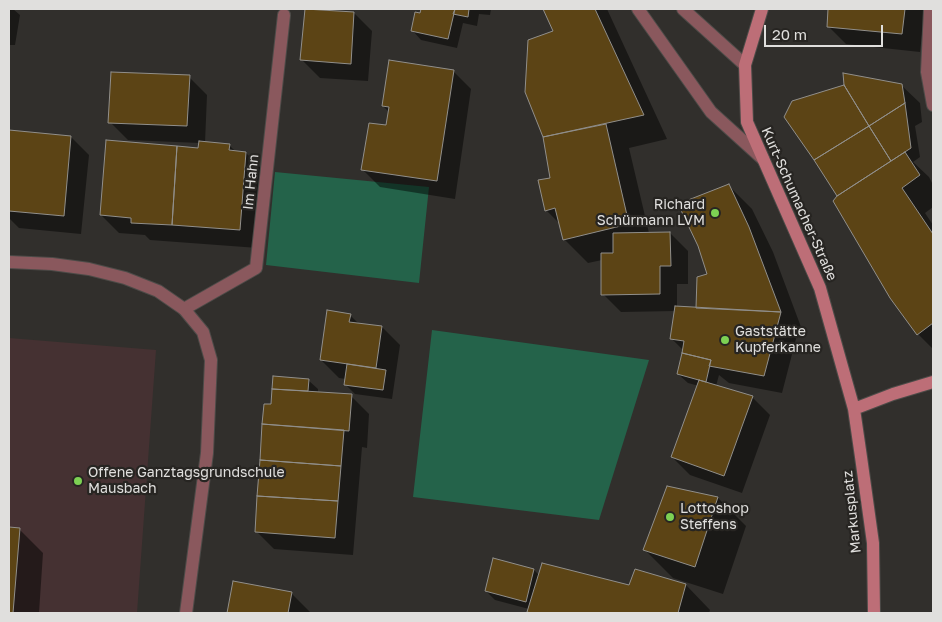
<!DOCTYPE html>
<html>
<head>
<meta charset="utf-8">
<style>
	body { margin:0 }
	#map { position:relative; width:942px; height:622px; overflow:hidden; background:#312f2c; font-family:"Golos Text",sans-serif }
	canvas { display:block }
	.frame { position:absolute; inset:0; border:10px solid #e0dfdd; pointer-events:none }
	.scale { position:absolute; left:764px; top:25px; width:119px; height:22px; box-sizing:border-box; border:2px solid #e0dfdd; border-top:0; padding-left:6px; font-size:15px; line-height:18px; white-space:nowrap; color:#e0dfdd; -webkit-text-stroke:4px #272522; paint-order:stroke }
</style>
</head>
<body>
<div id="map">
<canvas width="942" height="622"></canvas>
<div class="frame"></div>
<div class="scale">20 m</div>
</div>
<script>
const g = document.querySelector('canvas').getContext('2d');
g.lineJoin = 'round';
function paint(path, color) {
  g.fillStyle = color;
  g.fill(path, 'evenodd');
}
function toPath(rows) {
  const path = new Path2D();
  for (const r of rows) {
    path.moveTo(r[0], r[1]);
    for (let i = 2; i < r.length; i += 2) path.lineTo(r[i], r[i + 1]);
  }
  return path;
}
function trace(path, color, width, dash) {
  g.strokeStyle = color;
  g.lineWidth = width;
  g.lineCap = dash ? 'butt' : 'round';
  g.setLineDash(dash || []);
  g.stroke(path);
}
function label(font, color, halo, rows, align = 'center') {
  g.font = font + ' "Golos Text",sans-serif';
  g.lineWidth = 4.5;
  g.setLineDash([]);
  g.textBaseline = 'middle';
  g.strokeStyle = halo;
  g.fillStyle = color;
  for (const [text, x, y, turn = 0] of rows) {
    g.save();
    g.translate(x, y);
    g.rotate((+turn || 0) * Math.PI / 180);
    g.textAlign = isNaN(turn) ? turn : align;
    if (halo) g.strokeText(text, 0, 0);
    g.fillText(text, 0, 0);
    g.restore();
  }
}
const education = toPath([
	[9,338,156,350,137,613,9,613]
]);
const green = toPath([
	[275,172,429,187,419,283,266,265],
	[432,330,649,360,599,520,413,497]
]);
const shadow = toPath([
	[9,9,13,9,20,15,15,45,9,45],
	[422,9,491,9,490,15,479,14,477,26,463,23,457,48,421,40,412,30,421,15],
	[545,9,607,9,667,139,629,148,649,233,670,233,688,251,688,284,677,284,677,308,698,309,708,275,728,185,752,209,773,252,804,335,797,335,782,393,729,383,719,375,716,386,752,397,770,415,742,493,690,475,672,457,699,386,688,383,678,374,684,351,672,339,676,311,621,312,603,294,602,260,588,263,564,239,560,224,546,210,552,179,544,136,555,31],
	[830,9,925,9,920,52,846,44,828,26],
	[354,13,372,31,368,81,320,78,302,60],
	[453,71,471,89,455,199,380,187,362,169,387,126,389,112,383,106],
	[189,77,207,95,205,143,229,145,236,152,246,153,264,171,258,248,150,240,145,235,119,233,101,215,200,149,200,143,128,140,110,122],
	[901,85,920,103,922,122,915,126,920,157,913,162,929,177,933,185,933,207,925,213,933,225,933,349,918,334,839,196,786,116],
	[9,131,71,137,89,155,81,234,19,228,9,218],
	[350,315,359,324,382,327,400,345,392,399,355,394,345,384,346,379,339,378,321,360],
	[308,380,318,389,318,393,351,396,369,414,367,448,362,447,353,555,274,549,256,531,273,389],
	[667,488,718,498,746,526,723,594,673,578,645,550],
	[9,528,19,529,43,553,39,613,9,613],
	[494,560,534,570,540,576,630,587,635,571,686,585,710,610,709,613,530,613,528,612,529,609,495,600,486,591],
	[234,583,291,593,311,613,228,613]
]);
const building = toPath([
	[305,9,354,12,351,64,300,60,305,9],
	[421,9,455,9,448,39,411,31,415,12,420,13,421,9],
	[455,9,469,9,468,17,453,14,455,9],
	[543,9,595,9,644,115,543,137,525,92,528,40,553,31,543,9],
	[828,9,905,9,902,34,827,27,828,9],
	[389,60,454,70,437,181,361,170,369,123,386,125,389,107,382,106,389,60],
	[111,72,190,75,187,126,108,123,111,72],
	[843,73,902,84,905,103,869,126,844,85,843,73],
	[844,85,869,126,814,160,784,117,792,101,844,85],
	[905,103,911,148,891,161,869,126,905,103],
	[606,124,629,224,563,240,555,208,545,211,538,180,550,178,543,137,606,124],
	[869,126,891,161,837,196,814,160,869,126],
	[9,130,71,136,64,216,9,211,9,130],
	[106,140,177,146,172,225,131,223,131,218,100,215,106,140],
	[199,141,230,144,229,150,246,152,240,230,172,225,177,146,198,148,199,141],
	[905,152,920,175,902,188,933,234,933,323,917,335,890,298,833,201,837,196,905,152],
	[729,184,749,227,781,312,696,308,697,277,707,274,698,246,678,204,729,184],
	[670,232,671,266,660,266,660,294,601,295,601,253,613,253,613,233,670,232],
	[675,306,781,312,764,376,709,366,711,360,682,353,684,341,670,339,675,306],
	[327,310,351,314,349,322,382,326,376,368,320,360,327,310],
	[682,353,711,360,706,382,677,374,682,353],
	[347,364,386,370,383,390,344,385,347,364],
	[273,376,309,379,308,391,272,389,273,376],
	[699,380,753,396,724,476,671,457,699,380],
	[272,389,352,394,349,431,262,424,264,404,271,404,272,389],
	[262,424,344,430,341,466,260,460,262,424],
	[260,460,341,466,338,501,257,496,260,460],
	[667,486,718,497,695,567,643,550,667,486],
	[257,496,338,501,335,538,255,532,257,496],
	[9,527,20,528,13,613,9,613,9,527],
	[493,558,534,569,526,602,485,591,493,558],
	[542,563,629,585,635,569,686,584,678,613,531,613,527,612,542,563],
	[233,581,292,592,288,613,227,613,233,581]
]);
const lane = toPath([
	[638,9,711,112,763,159],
	[184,309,256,268,284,15]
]);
const street = toPath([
	[683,9,745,65],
	[930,9,927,72,933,105],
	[9,262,52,264,89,269,125,278,158,291,184,309,203,332,211,360,207,453,186,613]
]);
const secondary = toPath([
	[762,9,745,65,747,122,820,288,854,409,861,457,873,543,874,613],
	[854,409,893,394,933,382]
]);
const markers = [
	[715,213,5,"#7dd153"],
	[725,340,5,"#7dd153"],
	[78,481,5,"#7dd153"],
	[670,517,5,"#7dd153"]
];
const streetNames = [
	["Im Hahn",251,182,-84],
	["Kurt-Schumacher-Straße",799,204,66],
	["Markusplatz",852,512,-96]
];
const poiNames = [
	["Richard",705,205,"right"],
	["Schürmann LVM",705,221,"right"],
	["Gaststätte",735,332],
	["Kupferkanne",735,348],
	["Offene Ganztagsgrundschule",88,473],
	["Mausbach",88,489],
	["Lottoshop",680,509],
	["Steffens",680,525]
];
paint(education, '#453132');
paint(green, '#24634a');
paint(shadow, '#0007');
paint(building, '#5c4415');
trace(building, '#918f8b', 1);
trace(lane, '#4d4b48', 14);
trace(street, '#4d4b48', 14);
trace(secondary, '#4d4b48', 14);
trace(lane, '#8a585d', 12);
trace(street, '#8a585d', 12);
trace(secondary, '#bd6e77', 12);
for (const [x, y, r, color] of markers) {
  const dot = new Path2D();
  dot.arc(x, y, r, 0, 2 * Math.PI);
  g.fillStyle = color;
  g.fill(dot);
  trace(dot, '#272522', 2);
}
label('14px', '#e0dfdd', '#272522', streetNames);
label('14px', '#e0dfdd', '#272522', poiNames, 'left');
</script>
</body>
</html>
